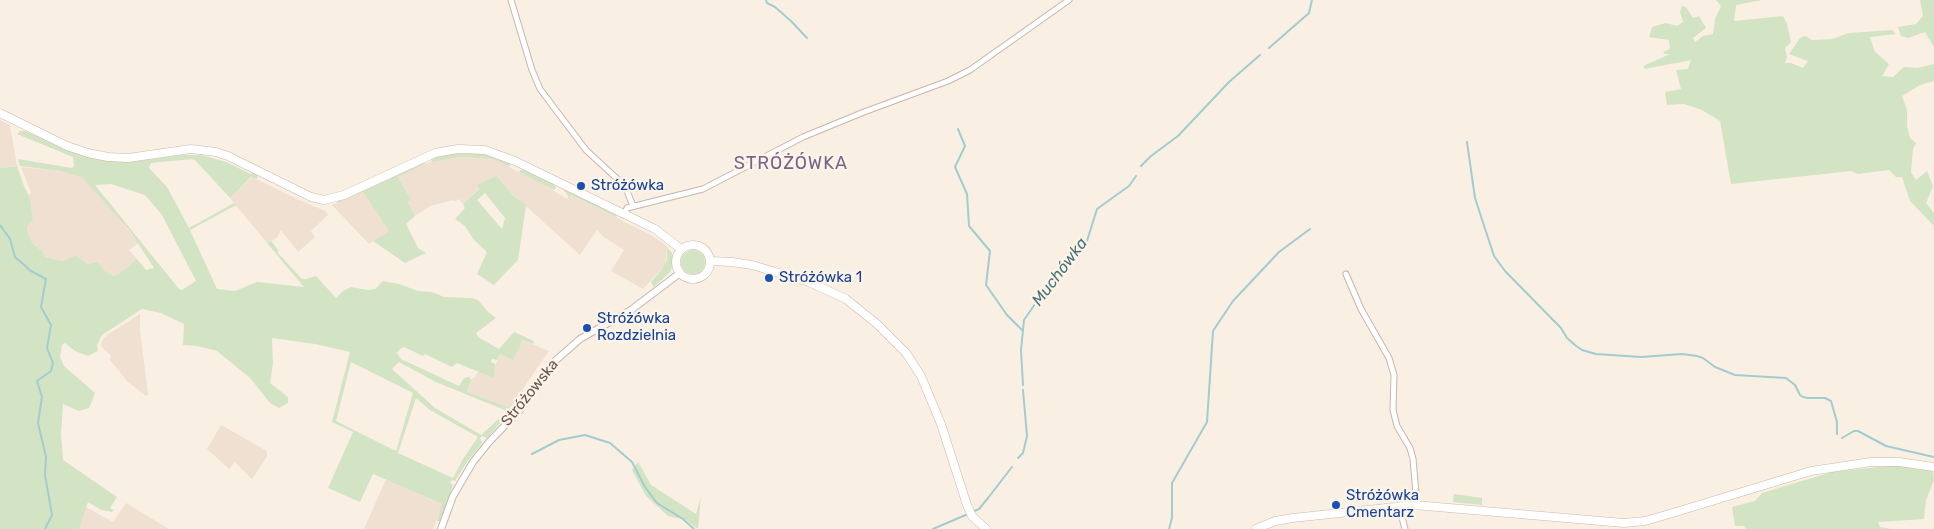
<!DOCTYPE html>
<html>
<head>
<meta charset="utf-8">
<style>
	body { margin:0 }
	canvas { display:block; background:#f9efe3 }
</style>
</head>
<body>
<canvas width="1934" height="529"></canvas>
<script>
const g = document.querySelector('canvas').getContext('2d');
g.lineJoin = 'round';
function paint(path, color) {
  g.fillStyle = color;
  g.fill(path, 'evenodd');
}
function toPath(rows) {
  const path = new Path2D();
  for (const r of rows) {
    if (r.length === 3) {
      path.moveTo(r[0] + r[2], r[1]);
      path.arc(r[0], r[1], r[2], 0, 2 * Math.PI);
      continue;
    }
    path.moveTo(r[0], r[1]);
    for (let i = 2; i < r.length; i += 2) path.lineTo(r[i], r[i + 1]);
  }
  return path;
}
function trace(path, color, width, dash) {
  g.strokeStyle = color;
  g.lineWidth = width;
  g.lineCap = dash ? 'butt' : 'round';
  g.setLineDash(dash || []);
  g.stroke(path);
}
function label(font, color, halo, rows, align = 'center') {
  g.font = font + ' Rubik,sans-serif';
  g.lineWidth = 5;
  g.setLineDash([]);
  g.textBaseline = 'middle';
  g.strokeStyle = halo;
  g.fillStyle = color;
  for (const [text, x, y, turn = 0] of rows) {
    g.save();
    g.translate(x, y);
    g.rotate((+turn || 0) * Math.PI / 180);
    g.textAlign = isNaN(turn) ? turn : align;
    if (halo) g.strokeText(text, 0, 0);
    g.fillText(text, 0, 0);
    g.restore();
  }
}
const residential = toPath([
	[0,120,10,125,17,166,0,168],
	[459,157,493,159,543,184,567,199,570,195,649,234,663,243,667,249,665,265,643,289,611,271,624,250,604,237,597,230,580,255,507,189,477,185,479,188,463,204,459,199,454,202,453,200,430,206,415,216,408,202,410,200,398,176,427,163,446,158],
	[21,167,60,171,78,174,87,180,139,243,129,250,137,259,119,274,113,276,105,271,98,262,87,264,76,255,63,261,45,257,42,251,33,244,28,234,27,227,30,223,33,222,29,195,31,192],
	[252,177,297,199,325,211,328,215,311,231,315,237,298,252,281,230,277,238,267,243,230,198],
	[363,192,389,231,369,244,332,205],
	[140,314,140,330,148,394,146,396,127,381,110,360,111,356,101,346,102,340,107,335],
	[522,340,549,351,522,390,524,391,513,409,467,392,472,378,475,378,478,371,494,378,495,366,500,354],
	[221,425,267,451,267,457,252,479,235,462,229,469,207,449],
	[386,479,443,505,433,529,364,529],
	[126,503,169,529,79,529,86,507,113,522]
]);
const green = toPath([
	[1716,0,1762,0,1736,5,1734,21,1783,16,1787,24,1791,42,1785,48,1787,57,1785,63,1791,63,1803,68,1808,61,1789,54,1800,38,1805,36,1812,40,1832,39,1849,33,1892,30,1896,34,1870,37,1875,52,1889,64,1882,76,1893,77,1904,67,1918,68,1934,64,1934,81,1920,85,1902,96,1907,110,1907,126,1910,138,1916,143,1913,149,1911,172,1916,180,1927,171,1933,186,1926,203,1934,213,1934,226,1910,201,1902,177,1896,177,1889,170,1858,174,1851,171,1731,184,1720,121,1702,110,1684,104,1667,105,1665,92,1681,89,1676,70,1688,69,1691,60,1645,69,1643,66,1670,54,1665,54,1663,52,1670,49,1669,40,1649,37,1652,27,1666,23,1677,26,1683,22,1680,12,1682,6,1686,7,1693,18,1699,16,1706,28,1693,38,1695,42,1703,36,1713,34,1715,19,1721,6],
	[1920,0,1934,0,1934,47,1925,32,1908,38,1901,36,1898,27,1916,24,1923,16],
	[20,131,25,131,77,154,101,160,130,162,182,155,201,155,226,162,251,174,253,172,258,175,257,179,251,177,230,198,195,160,192,159,151,163,149,168,167,187,189,228,234,203,237,206,234,206,190,230,217,289,235,291,257,282,304,287,267,243,271,241,279,251,277,252,302,279,306,279,316,276,336,298,343,291,351,287,368,290,375,289,383,281,399,284,418,291,432,292,444,297,472,298,478,300,488,312,496,318,476,333,478,337,499,349,514,332,534,341,533,344,522,340,513,360,500,354,497,360,492,359,491,362,495,364,494,378,457,363,452,367,425,354,423,356,404,347,400,349,397,353,401,359,459,386,464,378,469,377,471,380,467,392,513,409,487,438,482,436,480,438,482,443,467,462,455,481,452,480,450,483,453,485,440,521,437,521,442,504,373,474,360,502,328,488,353,432,332,422,350,352,315,344,272,338,273,364,270,383,288,397,288,403,279,408,270,403,250,378,217,351,197,346,183,345,184,324,161,313,142,309,102,335,97,345,98,351,88,356,75,351,65,343,62,345,60,357,64,366,95,393,89,408,79,411,63,404,61,434,63,460,117,497,110,508,114,510,112,512,101,510,88,502,79,529,0,529,0,168,17,166,24,186,30,198,33,222,30,223,27,227,28,234,33,244,42,251,45,257,63,261,76,255,87,264,98,262,105,271,113,276,119,274,137,259,146,270,154,268,130,231,82,177,60,171,20,166,18,159,72,168,74,166,73,157,17,134],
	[111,184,145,195,162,215,196,281,182,290,179,289,95,185],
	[351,362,413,393,396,451,336,421],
	[399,362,436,382,507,411,481,435,435,408,392,369],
	[416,398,430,410,478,437,463,459,453,478,398,453],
	[454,153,475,153,488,155,510,164,509,167,493,159,459,157,432,162,431,160,434,157],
	[424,162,425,164,398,177,411,200,408,202,415,216,406,224,418,248,426,253,405,263,373,241,389,231,363,192,338,203,337,201],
	[520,170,526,170,553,184,556,187,554,190,519,172],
	[496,176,514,196,526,205,518,260,494,285,477,274,487,252,474,240,465,226,455,219,465,208,463,204,479,189,477,185],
	[485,193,505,218,502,229,477,200],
	[562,188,616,215,617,218,571,195,569,197],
	[663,243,672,253,672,267,670,272,654,287,651,282,662,269,667,260,667,249],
	[693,262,12],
	[638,462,651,485,696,514,701,496,698,529,686,520,668,516,646,496,632,470],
	[1906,464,1933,471,1934,480,1926,500,1924,519,1878,522,1880,527,1891,529,1746,529,1744,526,1735,526,1732,507,1755,501,1762,493,1832,472],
	[1454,494,1482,498,1482,505,1453,502]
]);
const stream = toPath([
	[766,0,767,3,775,7,791,21,807,38],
	[1269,48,1309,13,1312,0],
	[958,129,965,146,955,167,967,194,969,226,990,251,986,285,1007,315,1023,331],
	[1467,142,1475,198,1494,256,1505,271,1561,328,1567,338,1575,345,1582,350,1596,354,1641,357,1682,354,1697,356,1703,358,1715,367,1735,375,1786,378,1795,385,1800,395,1803,397,1808,398,1825,398,1831,401,1837,422,1837,434],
	[1141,166,1151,156,1178,136,1229,82,1260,55],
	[0,225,10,239,15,257,31,271,46,279,41,307,51,325,47,348,53,363,51,371,37,381,42,397,38,423,46,457,45,475,52,515,45,529],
	[1023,385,1021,350,1024,320,1060,268,1087,241,1097,209,1129,186,1136,176],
	[1842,438,1854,431,1858,431,1886,446,1934,457],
	[532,454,559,440,585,435,610,443,632,462,645,487,657,503,683,519,694,529],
	[1018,458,1023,453,1027,436,1023,390],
	[972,512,979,509,988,498,1012,467],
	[933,529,968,514],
	[1169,529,1172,518,1172,483,1207,422,1213,331,1233,301,1279,252,1310,229]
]);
const minor = toPath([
	[511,0,532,70,540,89,586,150,625,186,633,206],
	[624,215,627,208,703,189,803,137,864,112,948,81,970,70,1069,0],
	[1346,274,1361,309,1389,358,1394,375,1393,410,1397,426,1410,448,1413,459,1417,505],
	[1399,506,1405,529]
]);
const tertiary = toPath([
	[441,529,453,496,473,462,489,442,520,410,555,361,580,339,631,310,680,273]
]);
const secondary = toPath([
	[0,113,67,146,88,153,108,157,128,158,191,149,216,152,228,156,311,197,324,200,344,195,435,153,458,149,485,150,515,161,655,229,681,249],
	[693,262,17],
	[710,261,732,262,752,265,809,282,846,299,877,324,906,353,921,376,941,424,967,505,972,516,986,529],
	[1256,529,1275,521,1293,518,1414,505,1624,523,1645,521,1666,515,1811,471,1871,462,1899,462,1934,467]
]);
const markers = [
	[581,186,5,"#1a4fb4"],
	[769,278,5,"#1a4fb4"],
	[587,328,5,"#1a4fb4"],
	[1336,505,5,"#1a4fb4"]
];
const transitNames = [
	["Stróżówka",591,186],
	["Stróżówka 1",779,278],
	["Stróżówka",597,319],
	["Rozdzielnia",597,336],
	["Stróżówka",1346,496],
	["Cmentarz",1346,513]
];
const streetNames = [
	["Stróżowska",530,393,-51]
];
const waterNames = [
	["Muchówka",1060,272,-53]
];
const quarterNames = [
	["STRÓŻÓWKA",791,164]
];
paint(residential, '#f0e0d2');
paint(green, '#d3e4c4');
trace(stream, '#a2cdd0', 2);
trace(minor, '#c8b6ab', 7);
trace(tertiary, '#c8b6ab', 8);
trace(secondary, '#cdb8ac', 9);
trace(minor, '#fff', 5);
trace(tertiary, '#fff', 6);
trace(secondary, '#fff', 8);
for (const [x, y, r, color] of markers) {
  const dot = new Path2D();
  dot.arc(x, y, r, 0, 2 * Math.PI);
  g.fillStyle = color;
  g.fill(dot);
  trace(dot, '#fcf3e9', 2);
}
label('15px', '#164399', '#fcf3e9', transitNames, 'left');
label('15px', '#6e564c', '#fcf3e9', streetNames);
label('italic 16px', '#467378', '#fcf3e9', waterNames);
g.letterSpacing = '1px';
label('18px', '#7a658a', '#fcf3e9', quarterNames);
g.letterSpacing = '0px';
</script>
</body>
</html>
